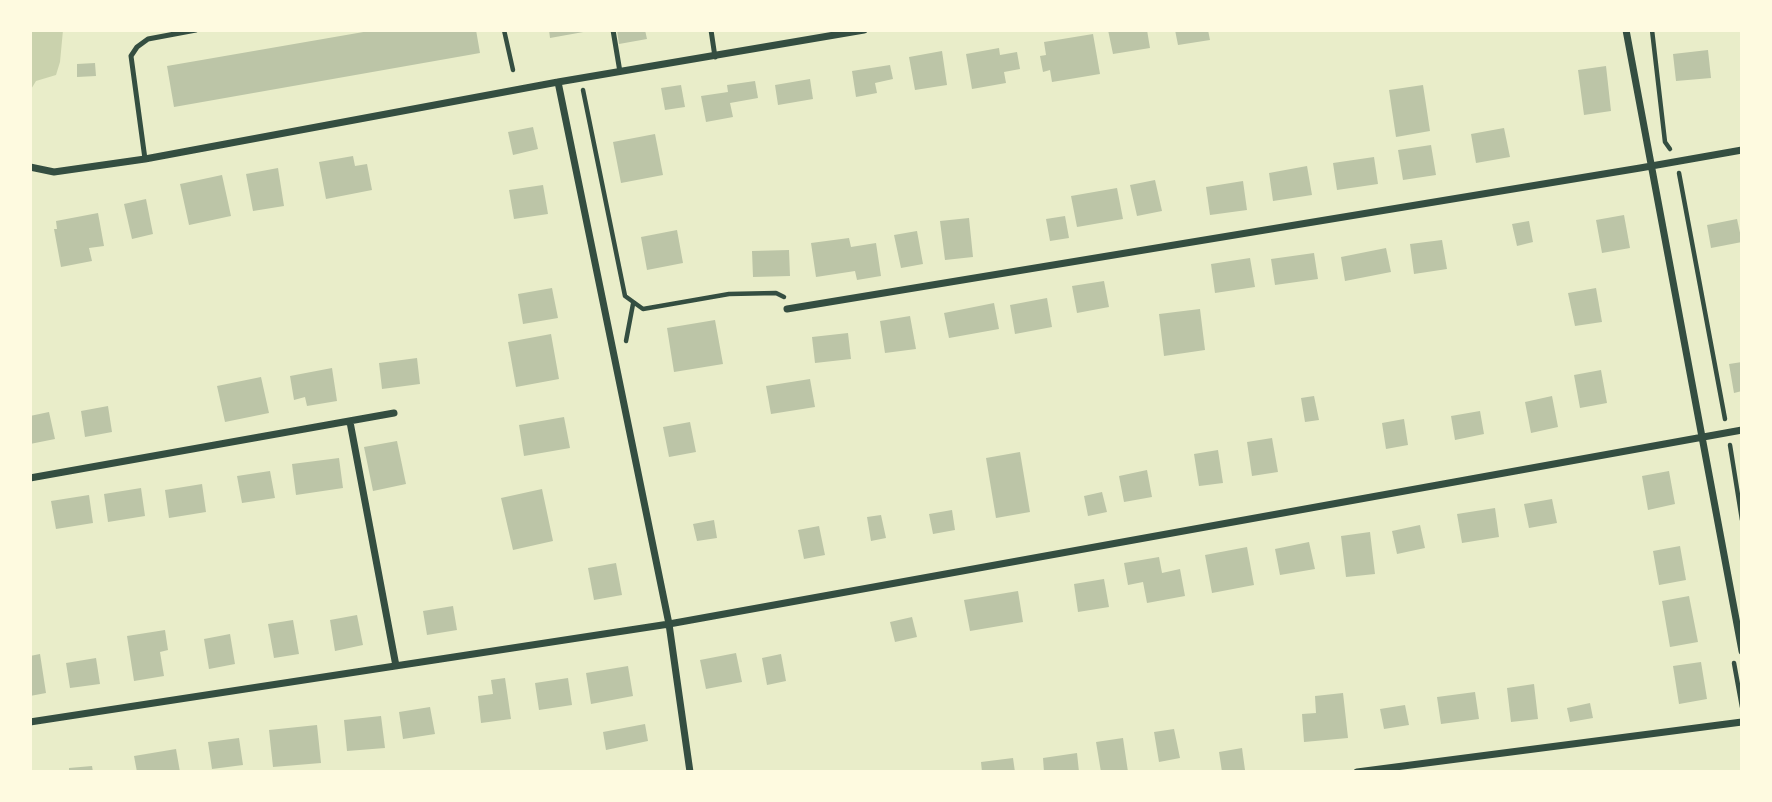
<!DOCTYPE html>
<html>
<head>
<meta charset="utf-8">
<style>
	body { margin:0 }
	#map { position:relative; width:1772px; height:802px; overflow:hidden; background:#e9edc9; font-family:"Noto Sans",sans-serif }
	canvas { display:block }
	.frame { position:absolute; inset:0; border:32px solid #fefae0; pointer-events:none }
</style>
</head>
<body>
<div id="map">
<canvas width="1772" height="802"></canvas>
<div class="frame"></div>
</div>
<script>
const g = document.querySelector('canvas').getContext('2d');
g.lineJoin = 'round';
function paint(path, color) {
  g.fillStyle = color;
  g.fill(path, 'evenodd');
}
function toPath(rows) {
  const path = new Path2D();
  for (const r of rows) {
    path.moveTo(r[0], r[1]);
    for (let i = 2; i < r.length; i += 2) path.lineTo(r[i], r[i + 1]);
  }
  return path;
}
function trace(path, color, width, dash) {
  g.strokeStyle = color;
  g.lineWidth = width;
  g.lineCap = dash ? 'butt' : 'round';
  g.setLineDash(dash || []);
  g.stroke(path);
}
const green = toPath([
	[30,30,63,30,60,62,56,75,36,81,30,91]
]);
const building = toPath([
	[375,30,476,30,480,53,174,107,167,66],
	[549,30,589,30,589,31,550,38],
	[617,30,645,30,647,39,619,44],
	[1108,30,1147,30,1150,48,1113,54],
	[1175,30,1208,30,1210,40,1178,45],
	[1093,34,1100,74,1052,82,1050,70,1043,72,1040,56,1046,55,1044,42],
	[999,48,1000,55,1017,52,1020,69,1004,72,1006,83,972,89,966,54],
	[1708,50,1711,78,1676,81,1673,54],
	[942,51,947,85,915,90,909,57],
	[95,63,96,76,77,77,77,64],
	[890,65,893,79,875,83,877,93,856,97,852,71],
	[1606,66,1611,111,1584,115,1578,70],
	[810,79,813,99,778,105,775,85],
	[755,81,758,98,730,103,733,117,706,122,701,96,728,92,727,85],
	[681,85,685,107,665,110,661,88],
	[1423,85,1430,131,1396,137,1389,90],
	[533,127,538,149,513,155,508,132],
	[1504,128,1510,157,1476,163,1471,134],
	[655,134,663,175,621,183,613,142],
	[1431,145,1436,175,1403,180,1398,150],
	[353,156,355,166,367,164,372,190,326,199,319,162],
	[1374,157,1378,184,1337,190,1333,163],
	[1307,166,1312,195,1273,201,1269,173],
	[278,168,284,206,253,211,246,174],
	[222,175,231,216,189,225,180,184],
	[1155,180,1162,211,1137,216,1130,185],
	[1243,181,1247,210,1210,215,1206,187],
	[543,185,548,214,514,219,509,190],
	[1117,188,1123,219,1077,227,1071,196],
	[146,199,153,234,132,239,124,204],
	[98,213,104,246,89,248,92,261,61,267,54,229,57,229,56,221],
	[1624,215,1630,248,1602,253,1596,220],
	[1065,216,1069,238,1050,241,1046,219],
	[969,218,973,257,945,260,940,221],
	[1737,219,1742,242,1711,248,1707,225],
	[1529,221,1533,242,1517,246,1512,224],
	[677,230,683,263,647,270,641,237],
	[917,231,923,264,901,268,894,235],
	[849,238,851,247,876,243,881,276,857,280,855,271,816,277,811,243],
	[1442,240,1447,269,1414,274,1410,244],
	[1386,248,1391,272,1345,281,1341,257],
	[789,250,790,276,753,277,752,251],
	[1314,253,1318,279,1275,285,1271,259],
	[1250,258,1255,287,1215,293,1211,264],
	[1104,281,1109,307,1077,313,1072,286],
	[552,288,558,318,523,324,518,294],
	[1596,288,1602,322,1575,326,1568,293],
	[1047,298,1052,327,1015,334,1010,305],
	[994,303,999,329,949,338,944,313],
	[1200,309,1205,350,1164,356,1159,314],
	[910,316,916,349,885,353,880,321],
	[715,320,723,364,674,372,667,328],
	[848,333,851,359,815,363,812,337],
	[551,334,559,379,516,387,508,342],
	[417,358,420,384,382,389,379,363],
	[1742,362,1742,391,1734,393,1729,364],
	[332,368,337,401,307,406,305,397,294,400,290,376],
	[1601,370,1607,403,1580,408,1574,375],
	[261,377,269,413,225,422,217,386],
	[810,379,815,407,771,414,766,386],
	[1314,396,1319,420,1305,422,1301,398],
	[1552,396,1558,427,1531,433,1525,402],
	[108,406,112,432,85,437,81,411],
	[1480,411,1484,434,1455,440,1451,416],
	[49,412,55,439,30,444,30,416],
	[564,417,570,448,524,456,519,425],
	[1404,419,1408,445,1386,449,1382,423],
	[690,422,696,452,669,457,663,427],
	[1272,438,1278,472,1252,476,1247,442],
	[397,441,406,484,373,491,364,447],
	[1218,450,1223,483,1199,486,1194,454],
	[1020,452,1030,512,996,518,986,458],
	[339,458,343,488,296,495,292,464],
	[1147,470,1152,497,1124,502,1119,476],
	[270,471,275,498,242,503,237,476],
	[1669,471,1675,504,1648,510,1642,476],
	[202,484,206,512,169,518,165,490],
	[141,488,145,516,108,522,104,494],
	[542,489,553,541,513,550,501,498],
	[1102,492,1107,512,1088,516,1084,496],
	[89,495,93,523,56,529,51,501],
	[1552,499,1557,523,1529,528,1524,504],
	[1495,508,1499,537,1462,543,1457,514],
	[952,510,955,530,933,534,929,514],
	[881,515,886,538,871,541,867,517],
	[714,520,717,538,697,541,693,524],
	[1420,525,1425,548,1397,554,1392,531],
	[819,526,825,555,804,559,798,530],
	[1370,532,1375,574,1346,577,1341,536],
	[1309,542,1315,569,1280,575,1275,549],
	[1680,546,1686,580,1659,585,1653,551],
	[1247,547,1254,585,1212,593,1205,555],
	[1159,557,1162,573,1180,569,1185,596,1147,603,1143,582,1128,585,1124,563],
	[616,563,622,595,594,600,588,568],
	[1104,579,1109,607,1078,612,1074,584],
	[1018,591,1023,622,970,631,964,600],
	[1689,596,1698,642,1670,647,1662,601],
	[453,606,457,630,427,635,423,611],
	[357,615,363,645,335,651,330,620],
	[912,617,917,637,895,642,890,622],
	[293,620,299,654,274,658,268,624],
	[165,630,168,650,160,652,164,676,134,681,127,636],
	[230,634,235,664,209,669,204,639],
	[736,653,742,682,706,689,700,660],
	[40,654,46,693,30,696,30,656],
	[781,654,786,681,767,685,762,658],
	[96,658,100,684,70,688,66,663],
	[1701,662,1707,699,1679,704,1673,666],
	[628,666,633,696,591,704,586,673],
	[505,678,511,719,481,723,478,696,493,694,491,680],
	[568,678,572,705,539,710,535,683],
	[1534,684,1538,719,1511,722,1507,688],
	[1475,692,1479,719,1441,724,1437,697],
	[1343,693,1348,738,1304,742,1302,714,1316,713,1315,696],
	[1590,703,1593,718,1570,722,1567,708],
	[1405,705,1409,725,1384,729,1380,709],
	[430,707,435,734,403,739,399,712],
	[381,716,385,748,347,751,344,720],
	[645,724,648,741,606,750,603,732],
	[317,725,321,763,273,767,269,730],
	[1174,729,1180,758,1159,762,1154,732],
	[239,738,243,765,212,769,208,742],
	[1123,738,1128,772,1101,772,1096,742],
	[1242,748,1245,770,1222,772,1219,752],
	[176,749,180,772,137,772,134,756],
	[1077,753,1079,772,1044,772,1043,758],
	[1013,758,1015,772,982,772,981,762],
	[92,766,93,772,69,772,69,768]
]);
const path = toPath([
	[504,30,513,70],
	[1652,30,1665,142,1670,149],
	[583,90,625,296,643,309,729,294,776,293,784,297],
	[1679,173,1725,419],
	[626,341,633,304],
	[1730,445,1742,520],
	[1734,663,1742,707]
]);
const service = toPath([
	[613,30,620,72],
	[711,30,715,57],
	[145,159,131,56,137,47,148,39,196,30]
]);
const minor = toPath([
	[1626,30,1742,651],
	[558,82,669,624,690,772],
	[30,167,54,172,145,159,558,82,864,30],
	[787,309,1640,168,1742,150],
	[350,422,396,666],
	[30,478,394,413],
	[30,722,669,624,1742,430],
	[1357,772,1742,722]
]);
paint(green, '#cad2ad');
paint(building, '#bcc5a7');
trace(path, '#344e41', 4.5);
trace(service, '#344e41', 5);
trace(minor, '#344e41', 7);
</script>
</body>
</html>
